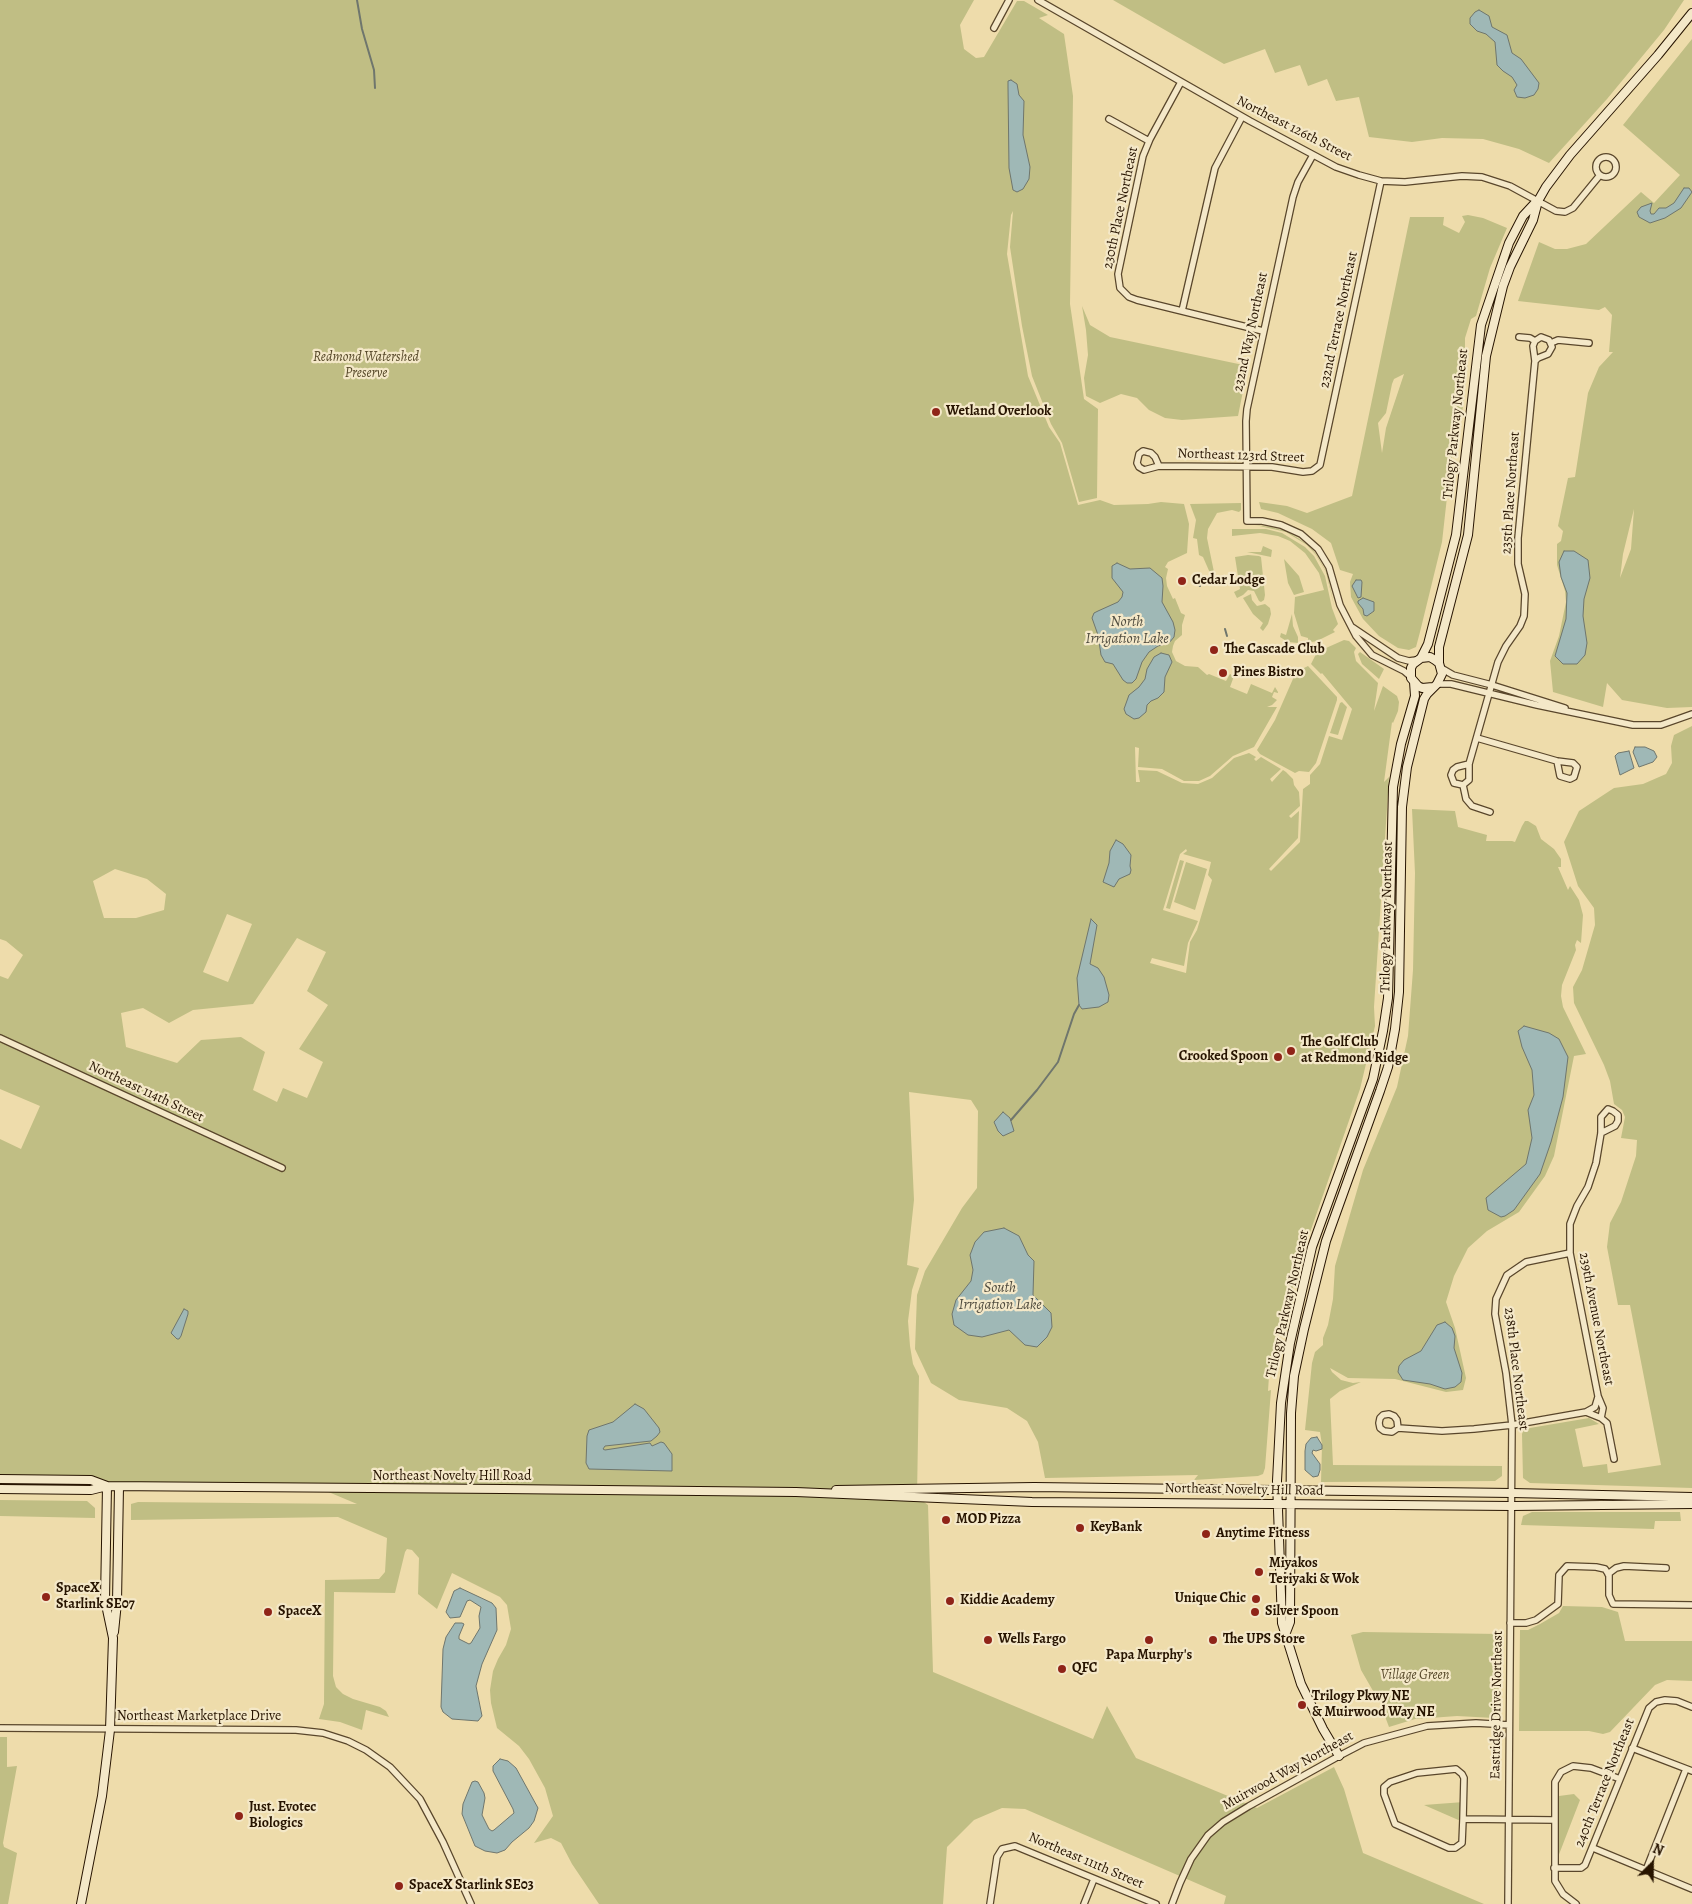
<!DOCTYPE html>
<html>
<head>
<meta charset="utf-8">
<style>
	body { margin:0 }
	#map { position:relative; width:1692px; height:1904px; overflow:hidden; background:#eedcab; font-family:Alegreya,serif }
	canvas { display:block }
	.north { position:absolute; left:1627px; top:1839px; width:50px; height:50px; -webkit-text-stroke:4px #f4e8c8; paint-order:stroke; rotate:23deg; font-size:14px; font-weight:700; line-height:20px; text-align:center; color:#271400 }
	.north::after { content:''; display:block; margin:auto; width:18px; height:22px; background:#271400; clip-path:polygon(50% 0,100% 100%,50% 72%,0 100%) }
</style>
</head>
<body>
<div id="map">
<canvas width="1692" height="1904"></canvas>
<div class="north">N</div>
</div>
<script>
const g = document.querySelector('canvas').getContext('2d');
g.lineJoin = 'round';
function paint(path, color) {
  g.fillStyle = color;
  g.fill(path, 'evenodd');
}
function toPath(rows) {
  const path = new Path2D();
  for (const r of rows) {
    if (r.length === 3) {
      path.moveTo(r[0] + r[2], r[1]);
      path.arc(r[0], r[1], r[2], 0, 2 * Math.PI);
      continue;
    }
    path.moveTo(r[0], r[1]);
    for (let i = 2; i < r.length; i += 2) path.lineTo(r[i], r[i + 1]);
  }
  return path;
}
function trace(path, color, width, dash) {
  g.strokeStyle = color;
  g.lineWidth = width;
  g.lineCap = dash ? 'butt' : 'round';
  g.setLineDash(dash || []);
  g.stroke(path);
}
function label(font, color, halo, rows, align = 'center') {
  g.font = font + ' Alegreya,serif';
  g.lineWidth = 4.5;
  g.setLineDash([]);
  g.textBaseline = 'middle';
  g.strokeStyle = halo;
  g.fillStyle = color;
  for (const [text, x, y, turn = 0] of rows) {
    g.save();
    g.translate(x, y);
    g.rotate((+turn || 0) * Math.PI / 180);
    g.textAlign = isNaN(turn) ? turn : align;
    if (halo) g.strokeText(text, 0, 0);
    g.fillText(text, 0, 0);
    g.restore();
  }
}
const green = toPath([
	[0,0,974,0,960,25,964,49,976,58,984,57,1017,1,1024,1,1048,15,1039,18,1064,34,1073,96,1070,304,1084,399,1098,409,1097,498,1079,502,1062,443,1051,424,1032,376,1022,326,1010,247,1013,211,1011,215,1007,254,1028,376,1049,427,1060,443,1078,505,1100,500,1114,505,1148,504,1161,502,1184,504,1189,524,1187,553,1168,562,1165,567,1168,569,1166,578,1167,586,1173,599,1175,598,1181,613,1185,615,1182,625,1182,635,1175,641,1173,646,1172,652,1176,661,1185,666,1198,667,1207,675,1209,674,1226,681,1230,674,1234,676,1230,687,1247,694,1251,684,1272,693,1275,687,1278,692,1278,693,1274,692,1272,697,1277,700,1272,705,1267,707,1277,707,1254,747,1233,756,1210,776,1199,781,1184,781,1162,769,1138,767,1139,748,1135,747,1136,782,1140,782,1138,770,1157,771,1182,783,1198,784,1212,778,1234,758,1249,753,1256,757,1254,759,1256,761,1261,757,1281,769,1270,779,1272,782,1283,770,1286,772,1293,779,1294,785,1299,792,1300,806,1289,816,1291,818,1299,811,1298,838,1269,869,1271,871,1300,842,1303,789,1310,784,1310,775,1320,764,1329,736,1342,740,1352,709,1322,673,1321,674,1311,664,1317,652,1344,640,1349,641,1356,648,1354,652,1356,661,1378,683,1374,711,1383,686,1397,696,1399,702,1398,711,1393,723,1392,722,1384,782,1389,777,1374,1007,1375,1026,1360,1089,1307,1241,1283,1319,1269,1376,1268,1391,1271,1390,1265,1468,1263,1474,1258,1476,1194,1480,1198,1475,1045,1478,1038,1442,1027,1421,1007,1408,959,1400,931,1383,915,1349,917,1295,925,1271,962,1208,977,1188,978,1111,971,1100,909,1092,914,1200,907,1265,919,1268,912,1290,908,1321,910,1346,913,1364,919,1376,917,1497,928,1505,933,1672,1093,1739,1107,1706,1136,1758,1257,1808,1334,1767,1344,1789,1363,1853,1484,1904,1224,1904,1226,1896,1025,1809,1002,1808,974,1820,947,1847,943,1904,599,1904,572,1864,561,1843,551,1838,534,1843,553,1816,545,1788,529,1759,519,1746,497,1728,491,1703,490,1690,493,1671,498,1659,506,1645,511,1629,507,1605,500,1597,452,1573,437,1609,418,1594,419,1558,412,1550,407,1549,405,1552,395,1593,334,1592,333,1676,336,1687,343,1694,353,1699,380,1707,386,1711,389,1717,366,1710,362,1730,340,1722,319,1719,324,1704,325,1580,379,1579,385,1572,387,1538,338,1517,131,1520,131,1504,138,1502,357,1504,319,1488,107,1486,91,1480,0,1479,0,1139,21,1149,40,1106,0,1089,0,976,8,979,23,955,6,941,0,939],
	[1186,849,1187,851,1183,854,1211,862,1208,875,1212,880,1197,930,1190,942,1186,973,1150,963,1152,958,1184,966,1188,943,1198,921,1163,910,1180,854],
	[115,869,147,879,166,894,164,910,136,918,104,918,93,881],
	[227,914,252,924,228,982,203,972],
	[297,938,326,952,307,991,328,1005,299,1049,323,1062,307,1098,283,1088,277,1102,253,1090,265,1052,241,1037,201,1040,177,1063,126,1047,121,1013,143,1008,169,1023,193,1010,253,1004],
	[1113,0,1684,0,1664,30,1607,99,1549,163,1519,149,1483,139,1442,138,1412,142,1369,137,1359,97,1336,101,1327,79,1308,86,1300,65,1275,73,1265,49,1224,64],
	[1692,39,1692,707,1667,708,1622,700,1607,683,1603,707,1553,692,1550,661,1559,636,1566,602,1565,591,1557,565,1557,544,1561,541,1563,531,1558,526,1568,478,1575,477,1588,393,1599,367,1613,352,1609,352,1612,315,1605,307,1599,310,1518,301,1539,242,1555,249,1567,249,1586,244,1641,192,1654,203,1680,175,1623,125],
	[1634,509,1631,549,1620,578,1623,554],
	[1468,215,1483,218,1507,228,1490,268,1476,316,1471,319,1465,338,1465,350,1469,351,1462,414,1459,414,1450,470,1442,542,1420,632,1416,647,1409,650,1398,648,1379,636,1363,619,1351,597,1350,582,1353,574,1340,570,1331,543,1312,529,1278,513,1261,509,1259,502,1287,506,1307,513,1352,496,1410,217,1444,217,1443,225,1459,233,1465,222,1462,216],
	[1404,374,1386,428,1382,453,1378,423,1386,413,1392,384,1394,379],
	[1082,306,1090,325,1110,337,1248,366,1238,416,1182,420,1165,418,1149,410,1137,398,1121,394,1100,403,1086,396,1084,378,1088,355,1086,330],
	[1241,503,1241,510,1239,512,1232,510,1217,513,1208,529,1207,538,1214,572,1210,573,1203,557,1199,555,1197,539,1193,538,1196,520,1190,504],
	[1255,525,1271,527,1286,531,1298,538,1308,545,1316,554,1327,573,1335,610,1342,624,1335,610,1326,572,1316,555,1307,545,1286,532],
	[1232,529,1266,529,1282,533,1305,547,1314,556,1325,576,1332,608,1338,624,1333,630,1335,632,1317,641,1301,644,1301,642,1308,642,1308,638,1301,636,1294,613,1295,597,1324,590,1319,573,1305,553,1290,541,1278,536,1260,533,1232,536],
	[1263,546,1272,550,1271,557,1247,552,1261,552],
	[1248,555,1259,556,1261,557,1265,595,1264,600,1261,602,1259,601,1254,591,1248,590,1243,595,1237,598,1234,592,1240,589,1235,557],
	[1284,559,1299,576,1304,592,1294,595,1288,583],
	[1251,594,1252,600,1257,606,1265,604,1270,608,1271,614,1268,624,1263,631,1260,628,1263,623,1253,614,1243,598],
	[1292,614,1293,626,1298,637,1298,643,1288,642,1280,637,1281,633,1286,635],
	[1360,652,1384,669,1379,679,1362,664,1358,654],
	[1308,666,1337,697,1337,700,1316,763,1309,772,1299,771,1295,773,1260,754,1257,750,1275,720,1296,672],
	[1342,702,1347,707,1338,735,1330,733,1340,703],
	[1692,726,1692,1488,1530,1483,1523,1478,1522,1434,1524,1429,1589,1418,1599,1424,1575,1429,1583,1467,1607,1464,1608,1473,1661,1465,1630,1305,1618,1305,1607,1247,1610,1223,1621,1202,1636,1156,1637,1140,1621,1138,1625,1117,1622,1110,1614,1104,1610,1081,1604,1065,1574,1003,1573,987,1582,970,1595,925,1594,908,1578,886,1564,842,1579,811,1614,788,1643,784,1666,774,1672,763,1671,746,1674,735],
	[1412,809,1455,811,1458,827,1487,835,1486,841,1512,841,1515,842,1522,826,1525,821,1528,821,1536,826,1541,839,1554,849,1561,859,1561,867,1558,867,1568,890,1570,886,1579,900,1583,915,1581,943,1577,940,1575,945,1576,950,1562,985,1561,996,1563,1007,1586,1054,1574,1056,1554,1156,1545,1176,1519,1212,1487,1231,1468,1248,1454,1276,1446,1302,1455,1328,1466,1378,1463,1390,1446,1392,1395,1379,1348,1378,1330,1368,1332,1372,1341,1380,1353,1383,1361,1382,1340,1391,1330,1399,1333,1465,1502,1466,1502,1476,1495,1481,1321,1482,1322,1445,1320,1432,1305,1430,1312,1363,1315,1352,1323,1345,1323,1338,1328,1325,1333,1299,1335,1266,1363,1170,1397,1087,1408,1036,1413,970,1415,873],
	[1180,860,1184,861,1170,909,1166,908],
	[1186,862,1207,869,1195,910,1174,902],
	[0,1500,87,1501,95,1508,95,1518,0,1516],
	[1532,1512,1680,1512,1681,1521,1655,1521,1654,1529,1521,1525,1523,1516],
	[1563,1606,1602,1607,1618,1612,1625,1641,1692,1641,1692,1681,1667,1680,1655,1685,1610,1732,1603,1734,1589,1731,1519,1731,1520,1630,1528,1630,1540,1624,1559,1613],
	[1363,1632,1500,1634,1498,1714,1494,1718,1457,1716,1430,1718,1415,1719,1389,1727,1380,1703,1361,1670,1351,1635],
	[0,1737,7,1737,7,1767,17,1766,3,1843,4,1847,17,1853,8,1904,0,1904],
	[1574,1794,1580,1800,1558,1857,1559,1796],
	[1464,1802,1463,1822,1424,1805,1437,1804]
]);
const water = toPath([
	[1479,10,1489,16,1492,27,1507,35,1512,53,1521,59,1539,83,1538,89,1534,95,1525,98,1517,97,1514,90,1517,85,1512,77,1503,71,1497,65,1495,42,1486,34,1477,31,1470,24,1470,18,1475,12,1479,10],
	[1011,80,1017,84,1019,95,1024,101,1023,135,1030,167,1029,179,1023,189,1017,192,1013,190,1009,168,1008,87,1008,81,1011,80],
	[1684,188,1689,188,1692,192,1681,208,1665,218,1650,223,1639,217,1637,212,1641,207,1652,203,1650,211,1651,214,1654,214,1659,208,1666,208,1674,203,1684,188],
	[1564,551,1574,551,1588,560,1590,578,1584,599,1583,616,1587,643,1585,655,1577,664,1563,664,1555,656,1566,619,1567,593,1561,577,1559,562,1564,551],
	[1117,563,1130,569,1150,568,1162,578,1163,586,1162,602,1173,622,1175,630,1174,637,1169,643,1158,646,1149,652,1142,662,1136,679,1132,683,1127,683,1123,680,1113,664,1105,662,1101,655,1098,635,1092,618,1094,613,1098,611,1118,602,1122,597,1123,592,1112,578,1112,566,1117,563],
	[1356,580,1361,580,1362,582,1361,597,1358,598,1352,586,1356,580],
	[1363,598,1374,602,1374,611,1367,616,1364,615,1363,609,1358,603,1358,601,1363,598],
	[1161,653,1169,655,1172,662,1165,677,1164,692,1158,698,1151,701,1147,705,1146,712,1139,718,1134,719,1126,714,1124,709,1129,695,1139,687,1145,679,1147,669,1154,657,1161,653],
	[1635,747,1645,747,1654,751,1657,757,1653,762,1639,767,1633,752,1635,747],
	[1629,751,1634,768,1620,775,1615,756,1618,753,1629,751],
	[1116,840,1123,844,1131,855,1130,866,1131,870,1130,874,1119,879,1114,887,1103,882,1109,863,1110,851,1116,840],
	[1091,919,1097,925,1090,964,1098,968,1104,977,1109,995,1108,1002,1099,1007,1082,1009,1079,1005,1077,978,1091,919],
	[1524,1026,1549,1033,1559,1039,1568,1057,1563,1097,1551,1142,1540,1174,1514,1210,1505,1216,1501,1217,1488,1210,1486,1198,1526,1164,1532,1138,1528,1110,1534,1095,1532,1070,1522,1047,1518,1031,1524,1026],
	[1003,1112,1010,1118,1014,1131,1003,1136,998,1131,994,1122,1003,1112],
	[1004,1228,1019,1236,1028,1255,1034,1261,1033,1295,1051,1313,1052,1327,1047,1337,1037,1347,1025,1345,1009,1330,982,1337,968,1335,954,1325,952,1314,956,1300,971,1281,973,1270,970,1255,975,1242,984,1232,1004,1228],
	[184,1309,188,1311,188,1314,181,1336,179,1339,177,1339,171,1333,184,1309],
	[1445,1322,1452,1328,1455,1336,1454,1348,1462,1373,1461,1382,1455,1387,1445,1389,1430,1384,1403,1380,1398,1372,1399,1366,1404,1360,1421,1351,1437,1325,1445,1322],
	[635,1404,644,1409,659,1428,660,1432,657,1436,651,1441,605,1446,603,1449,605,1450,650,1443,652,1446,661,1442,664,1443,672,1454,672,1471,589,1469,586,1463,587,1436,589,1430,613,1422,635,1404],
	[1317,1437,1322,1445,1322,1449,1316,1451,1313,1450,1312,1453,1320,1464,1320,1470,1318,1476,1313,1477,1305,1470,1305,1451,1306,1444,1311,1438,1317,1437],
	[460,1588,492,1603,496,1608,497,1630,482,1664,476,1686,482,1716,478,1721,452,1719,443,1712,441,1707,443,1649,446,1637,455,1623,462,1623,464,1624,459,1636,459,1639,469,1644,471,1643,480,1628,479,1616,481,1607,470,1600,467,1601,460,1617,450,1618,446,1612,454,1591,460,1588],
	[500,1759,508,1761,516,1768,538,1808,534,1821,529,1828,512,1842,505,1850,497,1853,485,1851,475,1846,462,1814,463,1804,472,1782,475,1781,478,1782,484,1793,485,1798,482,1815,489,1829,492,1831,494,1830,514,1813,513,1809,493,1771,493,1766,500,1759]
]);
const stream = toPath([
	[357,0,362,29,374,70,375,88],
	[1199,585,1200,586],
	[1225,629,1227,636],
	[1011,1120,1037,1090,1058,1062,1074,1014,1079,1005]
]);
const street = toPath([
	[1038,0,1250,121,1336,167,1359,175,1381,181,1405,182,1462,176,1482,177,1510,186,1556,211,1565,212,1573,208,1600,175],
	[994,28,1009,0],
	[1181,82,1150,139,1143,156,1118,274,1120,288,1129,297,1137,300,1263,331],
	[1109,119,1149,141],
	[1313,155,1298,182,1293,197,1247,409,1246,421,1247,521,1262,521,1281,525,1301,534,1318,549,1329,567,1340,605,1356,636,1372,655,1404,671,1411,677],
	[1606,167,10],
	[1182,311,1215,168,1242,117],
	[1519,337,1530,338,1535,341],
	[1551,343,1558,340,1589,343],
	[1159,466,1155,457,1151,453,1143,451,1139,454,1137,463,1139,467,1144,470,1159,466,1272,467,1303,472,1312,471,1320,465,1381,181],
	[1352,627,1398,658,1409,661,1416,660],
	[1441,668,1453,675,1492,685,1565,708],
	[1437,684,1451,684,1537,705,1633,725,1661,725,1692,714],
	[1477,738,1557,761,1573,763,1577,767,1574,777,1570,779,1560,776,1557,761],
	[1469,764,1457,767,1453,770,1451,775,1454,783,1463,785,1469,780,1469,764,1498,662,1506,646,1520,626,1524,616,1525,594,1518,564,1518,538,1535,361,1538,358,1548,354,1552,347,1549,340,1541,337,1535,341,1533,346,1535,361],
	[1463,785,1466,799,1472,806,1490,812],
	[0,1038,282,1168],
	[1601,1133,1615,1126,1618,1121,1618,1115,1613,1111,1608,1109,1601,1117,1601,1133,1596,1163,1588,1187,1577,1206,1570,1224,1570,1253,1598,1396,1603,1408,1601,1418,1607,1423,1614,1459],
	[1586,1412,1601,1418],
	[1398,1428,1392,1432,1384,1431,1380,1428,1379,1423,1380,1418,1383,1415,1389,1414,1394,1416,1397,1420,1398,1428,1442,1431,1474,1429,1512,1425,1586,1412,1595,1407,1598,1397],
	[1608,1574,1616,1568,1624,1566,1666,1568],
	[1510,1623,1526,1623,1536,1620,1558,1604,1559,1575,1567,1566,1596,1567,1605,1569,1609,1575,1609,1595,1613,1604,1692,1605],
	[0,1728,296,1730,323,1733,348,1741,366,1750,390,1767,420,1799,443,1842,471,1904],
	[1632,1748,1692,1771],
	[1463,1819,1462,1843,1455,1848,1449,1848,1395,1824,1384,1794,1384,1787,1390,1782,1417,1773,1456,1769,1462,1774,1464,1778,1463,1819,1554,1820],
	[1593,1848,1692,1889],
	[1554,1868,1581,1868,1585,1865,1649,1708,1656,1702,1665,1700,1677,1701,1692,1707],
	[1646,1870,1686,1769],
	[990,1904,997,1857,1002,1849,1015,1846,1156,1904],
	[1084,1904,1094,1879],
	[1172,1904,1180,1883,1191,1859,1208,1835,1223,1822,1249,1806,1339,1756,1364,1743,1427,1726,1476,1723,1509,1725],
	[1508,1904,1512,1425,1506,1373,1495,1314,1496,1299,1507,1275,1526,1262,1570,1253],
	[1576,1904,1563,1894,1555,1881,1555,1782,1561,1772,1573,1766,1591,1768,1620,1779]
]);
const secondary = toPath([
	[1421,658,1428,644,1456,535,1481,325,1509,243,1523,216,1536,202],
	[1439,663,1439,647,1468,535,1486,356,1503,286,1510,267,1533,220,1538,201,1546,187,1570,155,1658,55,1692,13],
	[0,1479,91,1480,107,1486],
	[0,1489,91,1490,107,1486,503,1489,796,1492,1032,1502,1512,1506,1692,1504],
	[836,1490,1034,1487,1512,1493,1692,1497],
	[114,1632,117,1602,119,1487],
	[1285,1635,1290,1622,1291,1413,1294,1376,1304,1329,1326,1241,1380,1091,1388,1067,1395,1029,1399,992,1402,807,1407,767,1424,699,1427,694,1437,684,1442,674,1439,663,1435,660,1430,657,1421,658,1413,664,1411,668,1411,678,1418,686,1422,688,1433,687],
	[1339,1756,1323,1729,1301,1684,1282,1623,1277,1481,1281,1403,1290,1343,1312,1247,1373,1079,1383,1031,1388,998,1393,787,1401,744,1415,696,1414,682],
	[81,1904,102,1796,110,1730,113,1638,105,1600,107,1486]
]);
const markers = [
	[936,412,5,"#8f2418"],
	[1182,581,5,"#8f2418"],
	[1214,650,5,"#8f2418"],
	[1223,673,5,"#8f2418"],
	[1291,1051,5,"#8f2418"],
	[1278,1057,5,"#8f2418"],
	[946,1520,5,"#8f2418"],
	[1080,1528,5,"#8f2418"],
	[1206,1534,5,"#8f2418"],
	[1259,1572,5,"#8f2418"],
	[46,1597,5,"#8f2418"],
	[1256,1599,5,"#8f2418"],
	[950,1601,5,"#8f2418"],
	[268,1612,5,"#8f2418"],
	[1255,1612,5,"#8f2418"],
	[988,1640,5,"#8f2418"],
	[1149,1640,5,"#8f2418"],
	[1213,1640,5,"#8f2418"],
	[1062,1669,5,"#8f2418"],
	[1302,1705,5,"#8f2418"],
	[239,1816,5,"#8f2418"],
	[399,1886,5,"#8f2418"]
];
const streetNames = [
	["Northeast 126th Street",1294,129,27],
	["230th Place Northeast",1121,208,-78],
	["232nd Terrace Northeast",1339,320,-78],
	["232nd Way Northeast",1251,332,-78],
	["Trilogy Parkway Northeast",1456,424,-84],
	["Northeast 123rd Street",1241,456,2],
	["235th Place Northeast",1511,493,-86],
	["Trilogy Parkway Northeast",1387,917,-89],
	["Northeast 114th Street",146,1092,25],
	["Trilogy Parkway Northeast",1288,1304,-77],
	["239th Avenue Northeast",1596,1319,79],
	["238th Place Northeast",1516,1369,83],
	["Northeast Novelty Hill Road",452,1477],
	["Northeast Novelty Hill Road",1244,1490,1],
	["Eastridge Drive Northeast",1497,1705,-89],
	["Northeast Marketplace Drive",199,1717],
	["Muirwood Way Northeast",1288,1771,-29],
	["240th Terrace Northeast",1605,1783,-68],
	["Northeast 111th Street",1086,1861,23]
];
const parkNames = [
	["Redmond Watershed",366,358],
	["Preserve",366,374],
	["Village Green",1415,1676]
];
const poiNames = [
	["Wetland Overlook",946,412],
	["Cedar Lodge",1192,581],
	["The Cascade Club",1224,650],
	["Pines Bistro",1233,673],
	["The Golf Club",1301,1043],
	["at Redmond Ridge",1301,1059],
	["Crooked Spoon",1268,1057,"right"],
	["MOD Pizza",956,1520],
	["KeyBank",1090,1528],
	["Anytime Fitness",1216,1534],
	["Miyakos",1269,1564],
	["Teriyaki & Wok",1269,1580],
	["SpaceX",56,1589],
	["Starlink SE07",56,1605],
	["Unique Chic",1246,1599,"right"],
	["Kiddie Academy",960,1601],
	["SpaceX",278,1612],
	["Silver Spoon",1265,1612],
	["Wells Fargo",998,1640],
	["The UPS Store",1223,1640],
	["Papa Murphy's",1149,1656,"center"],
	["QFC",1072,1669],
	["Trilogy Pkwy NE",1312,1697],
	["& Muirwood Way NE",1312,1713],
	["Just. Evotec",249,1808],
	["Biologics",249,1824],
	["SpaceX Starlink SE03",409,1886]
];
const waterNames = [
	["North",1127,622],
	["Irrigation Lake",1127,639],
	["South",1000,1288],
	["Irrigation Lake",1000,1305]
];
paint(green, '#c0be84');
paint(water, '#9fb8b6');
trace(water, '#6f766d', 1);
trace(stream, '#6f766d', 2);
trace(street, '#59462b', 8);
trace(secondary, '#271400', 10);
trace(street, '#f4e8c8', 5.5);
trace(secondary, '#f4e8c8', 8);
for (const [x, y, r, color] of markers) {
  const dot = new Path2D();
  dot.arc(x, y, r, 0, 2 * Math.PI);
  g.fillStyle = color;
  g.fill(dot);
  trace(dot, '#f4e8c8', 2);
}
label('14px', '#271400', '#f4e8c8', streetNames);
label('italic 14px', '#554728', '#f4e8c8', parkNames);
label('bold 14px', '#271400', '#f4e8c8', poiNames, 'left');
label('italic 15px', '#514d40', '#f4e8c8', waterNames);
</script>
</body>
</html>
